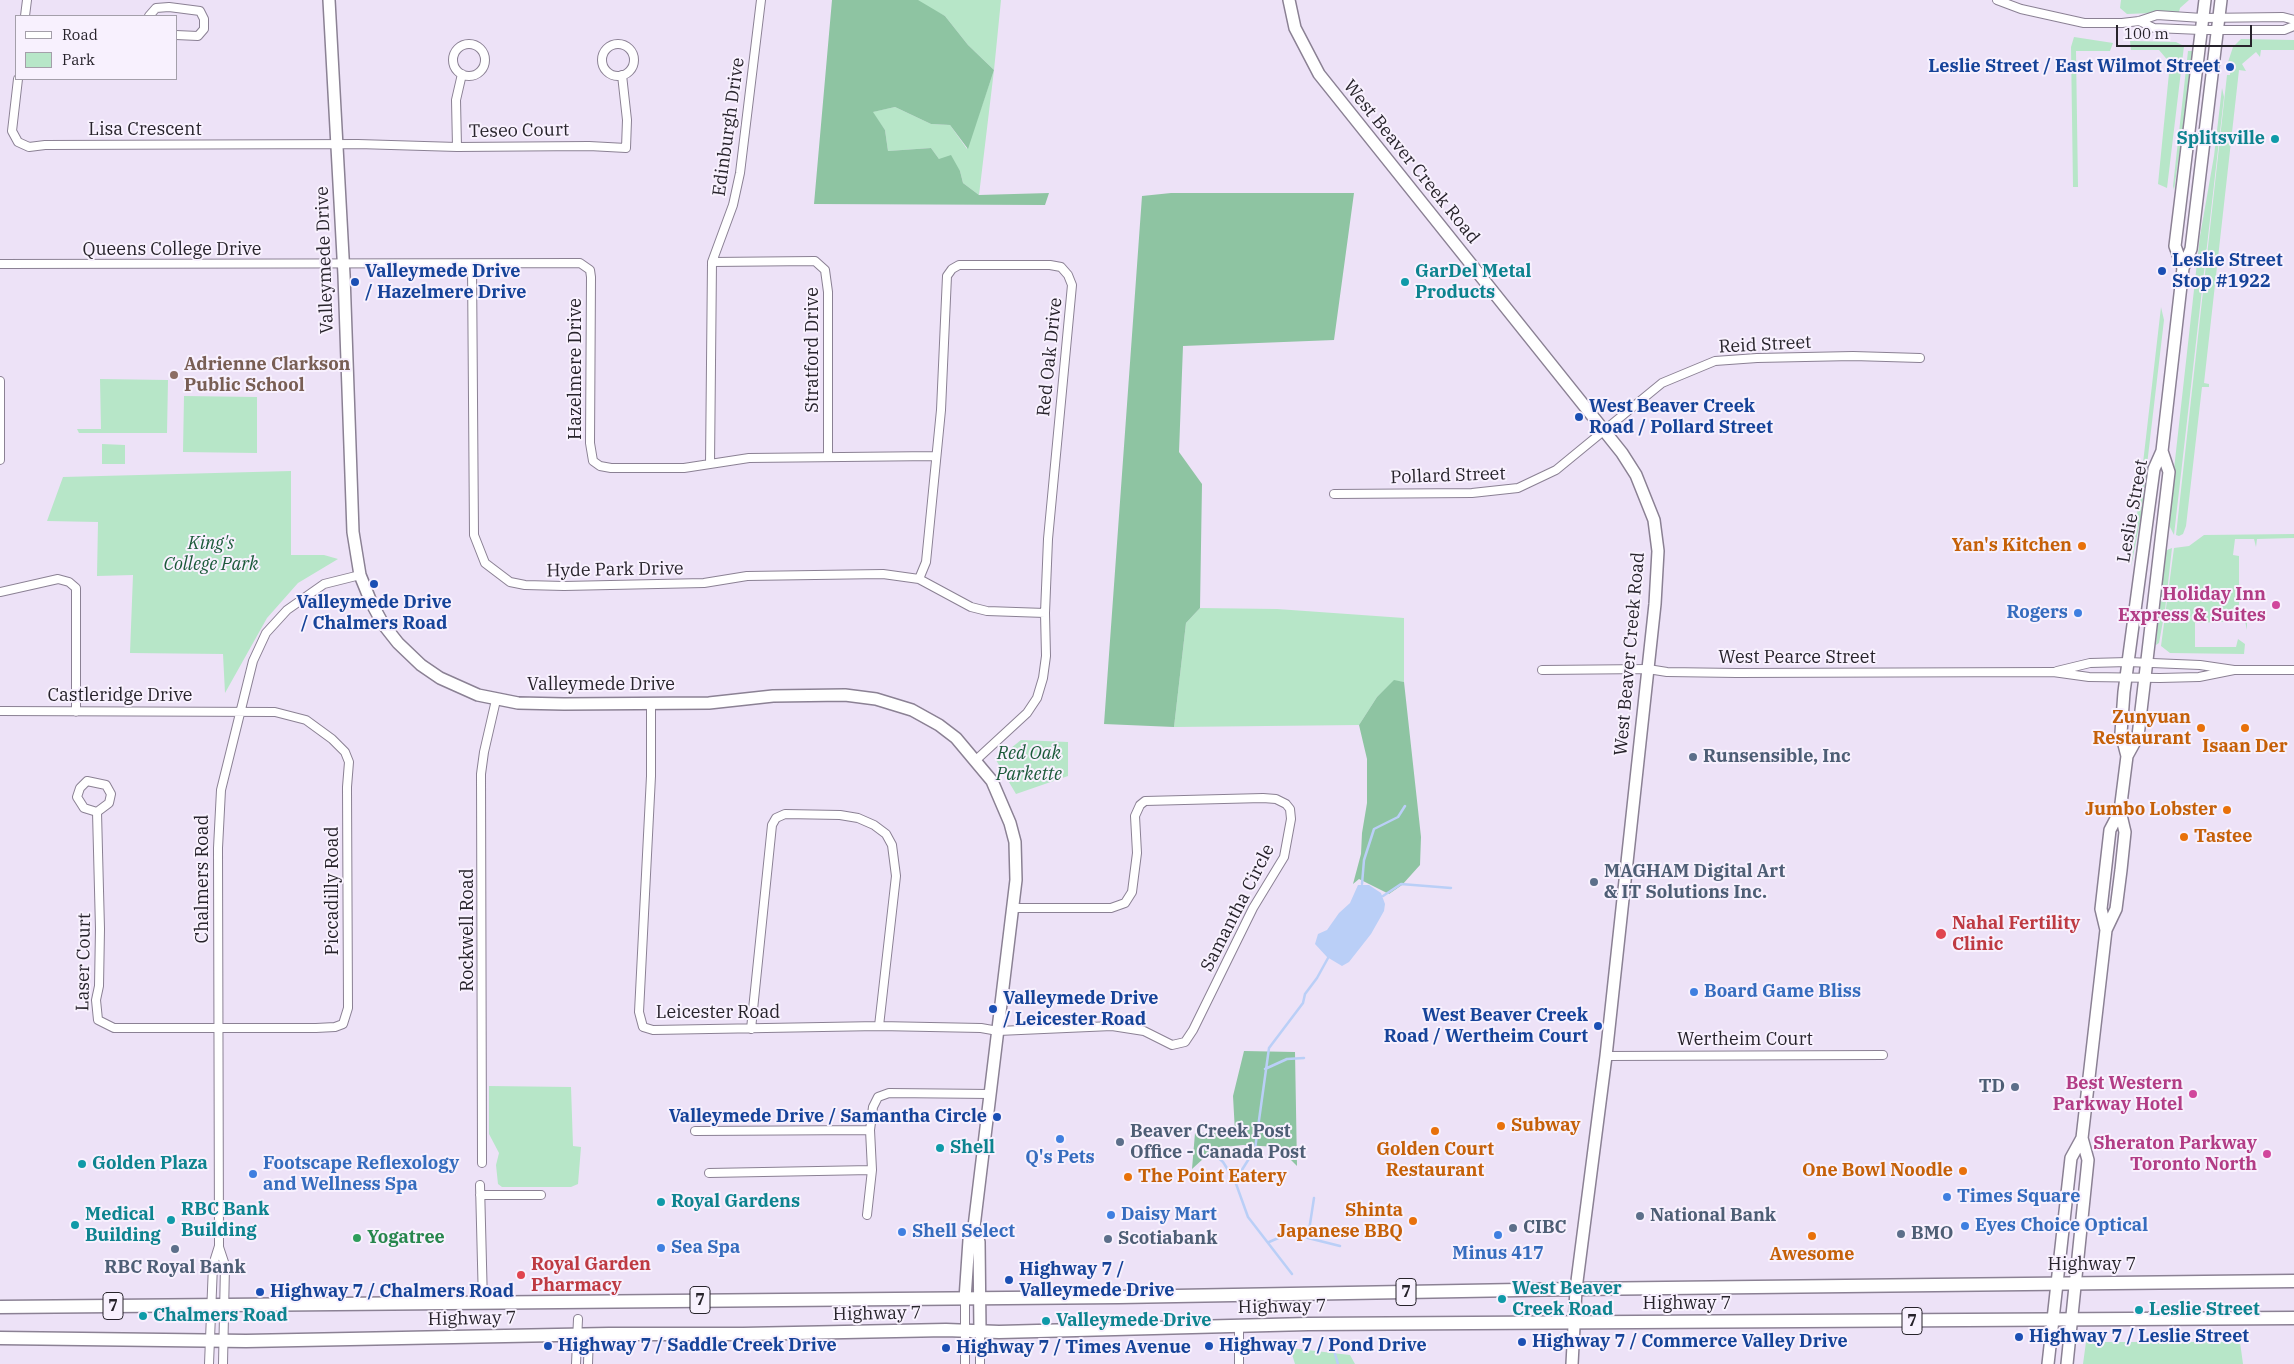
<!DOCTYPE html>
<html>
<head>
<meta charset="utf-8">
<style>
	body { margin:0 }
	#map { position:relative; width:2294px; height:1364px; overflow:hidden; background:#ede2f7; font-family:"IBM Plex Serif",serif }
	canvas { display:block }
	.legend { position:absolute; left:15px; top:15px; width:162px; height:65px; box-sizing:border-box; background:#f8f1fe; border:1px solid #a49faa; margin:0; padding:6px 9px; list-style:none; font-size:15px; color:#27232b }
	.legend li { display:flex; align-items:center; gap:10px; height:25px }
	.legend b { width:25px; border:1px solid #a49faa }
	.scale { position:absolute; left:2116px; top:25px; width:136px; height:22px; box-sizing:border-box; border:2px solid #27232b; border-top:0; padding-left:6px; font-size:15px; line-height:18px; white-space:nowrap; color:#27232b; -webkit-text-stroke:4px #f8f1fe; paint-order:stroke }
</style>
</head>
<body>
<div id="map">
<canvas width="2294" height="1364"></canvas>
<ul class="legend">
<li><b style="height:6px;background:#fff"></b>Road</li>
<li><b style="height:14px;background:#b7e6c8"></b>Park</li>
</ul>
<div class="scale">100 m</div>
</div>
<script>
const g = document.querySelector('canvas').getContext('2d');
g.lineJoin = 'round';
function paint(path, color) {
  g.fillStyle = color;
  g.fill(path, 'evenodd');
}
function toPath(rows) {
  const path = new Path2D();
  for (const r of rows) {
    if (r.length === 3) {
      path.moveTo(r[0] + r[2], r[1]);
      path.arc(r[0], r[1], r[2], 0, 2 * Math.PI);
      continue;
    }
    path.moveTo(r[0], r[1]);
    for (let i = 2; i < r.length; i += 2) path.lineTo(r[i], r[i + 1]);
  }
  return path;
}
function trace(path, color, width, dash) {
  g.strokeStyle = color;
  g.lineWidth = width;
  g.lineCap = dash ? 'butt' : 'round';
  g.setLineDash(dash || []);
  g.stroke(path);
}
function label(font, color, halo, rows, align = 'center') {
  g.font = font + ' "IBM Plex Serif",serif';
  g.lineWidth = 4;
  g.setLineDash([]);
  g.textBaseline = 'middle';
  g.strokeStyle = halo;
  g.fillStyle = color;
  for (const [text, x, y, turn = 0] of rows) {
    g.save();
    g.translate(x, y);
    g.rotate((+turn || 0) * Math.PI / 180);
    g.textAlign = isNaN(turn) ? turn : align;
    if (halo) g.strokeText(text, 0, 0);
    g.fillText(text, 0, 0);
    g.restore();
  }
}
const green = toPath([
	[918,0,1001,0,994,70,979,195,963,183,960,171,939,159,931,148,888,151,885,130,872,112,895,107,931,124,950,125,967,149,994,70,968,45,945,16,917,2],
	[2121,0,2189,0,2180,8,2179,12,2127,14,2120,8],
	[2074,37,2113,43,2110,51,2076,51,2078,187,2073,187,2071,47],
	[2241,39,2294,40,2294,50,2261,50,2260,57,2256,52,2242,64,2246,71,2239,70,2204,383,2209,384,2209,387,2202,387,2186,526,2183,534,2179,536,2176,535,2227,75,2230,75,2231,62,2228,62,2233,47],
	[2130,41,2176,42,2184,46,2167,188,2158,184,2170,63,2159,50,2131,50],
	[2188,51,2192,51,2192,57,2190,80,2174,190,2173,186],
	[2222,88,2224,97,2174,535,2168,523,2200,236,2214,156],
	[2161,307,2164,320,2141,516,2131,567],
	[100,379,168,380,167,433,79,433,77,429,101,429],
	[184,396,257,397,257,453,183,452],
	[102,444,125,445,125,464,102,464],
	[291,471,291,555,324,555,338,559,298,583,267,618,225,693,223,654,130,653,133,575,97,576,98,522,47,521,63,477],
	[2294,534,2294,538,2257,539,2256,547,2254,539,2235,539,2233,555,2239,556,2239,619,2247,620,2247,630,2245,621,2195,623,2195,647,2236,647,2238,639,2245,644,2244,654,2170,653,2161,646,2174,548,2189,546,2204,535],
	[2172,548,2165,610,2159,643,2156,645,2163,560,2167,550],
	[1200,608,1277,609,1404,618,1404,682,1394,681,1377,697,1359,725,1174,727,1186,623],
	[1021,740,1068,742,1068,776,1016,794,996,760],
	[489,1086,571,1087,573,1146,581,1147,578,1184,571,1187,502,1187,498,1184,496,1165,499,1153,489,1134],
	[2086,1342,2240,1342,2243,1364,2083,1364],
	[1290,1348,1350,1355,1355,1364,1295,1364]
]);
const forest = toPath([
	[832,0,918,0,945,16,968,45,994,70,968,149,950,125,931,124,895,107,873,112,885,130,888,151,931,148,939,159,951,155,960,171,963,183,979,195,1049,193,1045,205,814,204],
	[1171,193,1354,193,1334,340,1183,346,1179,452,1202,484,1200,608,1186,623,1174,727,1104,724,1142,196],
	[1394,680,1404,682,1421,837,1420,865,1402,885,1389,894,1359,879,1353,884,1361,854,1362,833,1367,803,1367,759,1359,725,1377,697],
	[1244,1051,1295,1052,1297,1166,1278,1147,1243,1145,1215,1148,1192,1169,1195,1133,1235,1132,1233,1096]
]);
const water = toPath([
	[1358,885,1369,885,1381,893,1385,904,1384,911,1371,934,1349,962,1342,966,1327,957,1315,944,1318,934,1327,930,1339,913,1350,903]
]);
const stream = toPath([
	[1362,884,1364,860,1374,829,1398,817,1405,806],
	[1383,896,1401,884,1451,888],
	[1265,1069,1287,1059,1304,1058],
	[1200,1146,1212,1152,1223,1162,1235,1181,1248,1217,1292,1274],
	[1235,1181,1255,1149,1269,1048,1303,1003,1305,994,1317,978,1328,958],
	[1308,1237,1314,1198],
	[1269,1242,1283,1236,1300,1236,1340,1246],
	[1335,1354,1338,1364]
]);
const street = toPath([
	[1997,0,2021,9,2084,23,2122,23,2139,21,2157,15,2202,18,2283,17,2294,20],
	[25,16,27,0],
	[149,16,156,8,169,7,200,11,204,19,204,29,198,36,176,35],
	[2139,21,2154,28,2201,30,2284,30,2294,26],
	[469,60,16],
	[618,60,16],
	[18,79,12,131,18,142,29,147,45,145,358,144,457,147,589,146,626,148,627,120,622,75],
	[457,147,456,100,462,74],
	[712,262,815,261,825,270,828,292,828,457],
	[0,264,580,263,590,270,591,277,590,443,593,461,600,466,611,468,684,468,749,458,936,456],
	[472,264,474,535,485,563,510,582,525,585,564,586,704,583,747,576,883,574,919,579,971,607,987,611,1045,613],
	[0,381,0,460],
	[710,464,712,262,733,205,740,173,761,0],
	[1334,494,1472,493,1518,488,1556,470,1662,383,1715,361,1757,358,1853,356,1920,358],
	[919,579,926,562,941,410,947,276,952,269,959,265,1050,265,1061,267,1068,275,1072,285,1048,539,1045,613,1046,656,1043,678,1037,698,1027,713,976,760],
	[0,592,58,579,69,582,76,588,76,712],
	[1542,670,1648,669,1667,672,1737,673,2053,672,2089,677,2160,678,2199,677,2234,670],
	[2057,671,2090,663,2128,662,2200,665,2234,670,2294,670],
	[651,703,651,776,639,1012,643,1027,653,1030,879,1026,981,1028,998,1031,1112,1026,1144,1031,1172,1045,1185,1042,1193,1030,1253,908,1284,857,1291,819,1290,809,1286,804,1276,799,1263,798,1145,801,1140,805,1135,816,1137,853,1132,892,1125,903,1111,908,1014,908],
	[0,711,275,712,306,720,332,739,345,752,349,762,347,787,348,1008,343,1024,335,1027,316,1028,114,1028,98,1020,96,1000,99,986,100,929,97,812,109,803,111,794,106,785,87,781,80,788,77,797,84,808,97,812],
	[751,1029,772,825,776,818,785,814,840,815,858,818,874,825,886,834,892,845,896,876,879,1026],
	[1606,1056,1883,1055],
	[695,1131,870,1130,873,1107,878,1097,889,1093,991,1094],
	[482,1163,481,774,484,752,496,700],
	[709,1173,872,1170],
	[480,1185,483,1303],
	[480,1195,541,1195],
	[867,1215,872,1170,870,1130],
	[219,1247,225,1265,223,1364],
	[965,1299,965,1364],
	[1239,1326,1239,1364],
	[980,1331,980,1364],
	[209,1364,213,1265,219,1246,218,848,221,790,253,661,266,633,287,610,324,584,360,575],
	[576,1364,578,1319],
	[588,1364,589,1334]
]);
const secondary = toPath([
	[329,0,344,275,353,532,360,575,371,602,383,624,398,643,421,665,440,678,478,695,518,703,564,704,709,703,773,696,845,695,876,699,912,710,939,725,956,738,992,781,1010,823,1015,842,1016,880,974,1227,969,1240,965,1299],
	[1289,0,1295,28,1319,74,1622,453,1636,475,1654,520,1658,551,1655,604,1606,1056,1576,1289,1572,1364],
	[2183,268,2175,246,2205,0],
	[2127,756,2138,736,2145,677,2169,472,2162,451],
	[2106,930,2101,909,2110,830,2120,811],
	[974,1227,979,1242,980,1331],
	[2048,1364,2071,1158,2082,1138,2106,930,2116,909,2121,870,2125,832,2120,811,2127,756,2121,733,2124,692,2154,469,2162,451,2183,268,2191,249,2221,0],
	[2067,1364,2088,1160,2082,1138]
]);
const primary = toPath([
	[0,1307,1119,1297,1576,1289,2294,1281],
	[0,1338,246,1341,609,1334,743,1334,946,1330,999,1332,1308,1324,2294,1318]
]);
const markers = [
	[2230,67,5,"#1a4fb4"],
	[2275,139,5,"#0f9aa8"],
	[2162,271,5,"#1a4fb4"],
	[355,282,5,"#1a4fb4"],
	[1405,282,5,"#0f9aa8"],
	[174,375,5,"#8d6e63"],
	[1579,417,5,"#1a4fb4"],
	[2082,546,5,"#e8710a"],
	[374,584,5,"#1a4fb4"],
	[2276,605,5,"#d1479c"],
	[2078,613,5,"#3f7fe0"],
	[2201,728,5,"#e8710a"],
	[2245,728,5,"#e8710a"],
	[1693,757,5,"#5c6f8a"],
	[2227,810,5,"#e8710a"],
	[2184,837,5,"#e8710a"],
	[1594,882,5,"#5c6f8a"],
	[1941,934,6,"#e0444e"],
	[1694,992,5,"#3f7fe0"],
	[993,1009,5,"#1a4fb4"],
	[1598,1026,5,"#1a4fb4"],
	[2015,1087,5,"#5c6f8a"],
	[2193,1094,5,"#d1479c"],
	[997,1117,5,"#1a4fb4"],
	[1501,1126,5,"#e8710a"],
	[1435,1131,5,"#e8710a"],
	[1060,1139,5,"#3f7fe0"],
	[1120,1142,5,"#5c6f8a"],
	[940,1148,5,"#0f9aa8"],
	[2267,1154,5,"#d1479c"],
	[82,1164,5,"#0f9aa8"],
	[1963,1171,5,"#e8710a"],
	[253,1174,5,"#3f7fe0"],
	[1128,1177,5,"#e8710a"],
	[1947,1197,5,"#3f7fe0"],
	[661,1202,5,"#0f9aa8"],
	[1111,1215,5,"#3f7fe0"],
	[1640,1216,5,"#5c6f8a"],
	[171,1220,5,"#0f9aa8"],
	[1413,1221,5,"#e8710a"],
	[75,1225,5,"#0f9aa8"],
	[1965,1226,5,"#3f7fe0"],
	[1513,1228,5,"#5c6f8a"],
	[902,1232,5,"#3f7fe0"],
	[1901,1234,5,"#5c6f8a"],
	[1498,1235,5,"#3f7fe0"],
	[1812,1236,5,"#e8710a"],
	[357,1238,5,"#2e9e5b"],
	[1108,1239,5,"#5c6f8a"],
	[661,1248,5,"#3f7fe0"],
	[175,1249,5,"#5c6f8a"],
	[521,1275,5,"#e0444e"],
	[1009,1280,5,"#1a4fb4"],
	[260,1292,5,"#1a4fb4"],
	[1502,1299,5,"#0f9aa8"],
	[2139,1310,5,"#0f9aa8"],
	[143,1316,5,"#0f9aa8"],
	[1046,1321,5,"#0f9aa8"],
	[2019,1337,5,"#1a4fb4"],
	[1522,1342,5,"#1a4fb4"],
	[548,1346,5,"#1a4fb4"],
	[1209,1346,5,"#1a4fb4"],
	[946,1348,5,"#1a4fb4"]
];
const shields = [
	[1406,1292,20],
	[700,1300,20],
	[113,1306,20],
	[1912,1321,20]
];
const shieldNames = [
	["7",1406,1292],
	["7",700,1300],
	["7",113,1306],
	["7",1912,1321]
];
const transitNames = [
	["Leslie Street / East Wilmot Street",2220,67,"right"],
	["Leslie Street",2172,261],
	["Stop #1922",2172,282],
	["Valleymede Drive",365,272],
	["/ Hazelmere Drive",365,293],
	["West Beaver Creek",1589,407],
	["Road / Pollard Street",1589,428],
	["Valleymede Drive",374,603,"center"],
	["/ Chalmers Road",374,624,"center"],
	["Valleymede Drive",1003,999],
	["/ Leicester Road",1003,1020],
	["West Beaver Creek",1588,1016,"right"],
	["Road / Wertheim Court",1588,1037,"right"],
	["Valleymede Drive / Samantha Circle",987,1117,"right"],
	["Highway 7 /",1019,1270],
	["Valleymede Drive",1019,1291],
	["Highway 7 / Chalmers Road",270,1292],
	["Highway 7 / Leslie Street",2029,1337],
	["Highway 7 / Commerce Valley Drive",1532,1342],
	["Highway 7 / Saddle Creek Drive",558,1346],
	["Highway 7 / Pond Drive",1219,1346],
	["Highway 7 / Times Avenue",956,1348]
];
const streetNames = [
	["Edinburgh Drive",729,127,-82],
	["Lisa Crescent",145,130],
	["Teseo Court",519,131,-1],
	["West Beaver Creek Road",1411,162,51],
	["Queens College Drive",172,250],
	["Valleymede Drive",325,260,-92],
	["Reid Street",1765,345,-3],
	["Stratford Drive",813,350,-90],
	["Red Oak Drive",1050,357,-84],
	["Hazelmere Drive",576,369,-90],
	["Pollard Street",1448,476,-2],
	["Leslie Street",2133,511,-80],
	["Hyde Park Drive",615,570,-1],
	["West Beaver Creek Road",1630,654,-85],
	["West Pearce Street",1797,658],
	["Valleymede Drive",601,685],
	["Castleridge Drive",120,696],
	["Chalmers Road",203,879,-90],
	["Piccadilly Road",333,891,-90],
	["Samantha Circle",1238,908,-63],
	["Rockwell Road",468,930,-90],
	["Laser Court",84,962,-89],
	["Leicester Road",718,1013],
	["Wertheim Court",1745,1040],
	["Highway 7",2092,1265],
	["Highway 7",1687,1304],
	["Highway 7",1282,1307,-1],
	["Highway 7",877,1314,-1],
	["Highway 7",472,1319,-1]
];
const cultureNames = [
	["Splitsville",2265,139,"right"],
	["GarDel Metal",1415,272],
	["Products",1415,293],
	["Shell",950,1148],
	["Golden Plaza",92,1164],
	["Royal Gardens",671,1202],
	["RBC Bank",181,1210],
	["Building",181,1231],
	["Medical",85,1215],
	["Building",85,1236],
	["West Beaver",1512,1289],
	["Creek Road",1512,1310],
	["Leslie Street",2149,1310],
	["Chalmers Road",153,1316],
	["Valleymede Drive",1056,1321]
];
const educationNames = [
	["Adrienne Clarkson",184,365],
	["Public School",184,386]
];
const parkNames = [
	["King's",211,544],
	["College Park",211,565],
	["Red Oak",1029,754],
	["Parkette",1029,775]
];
const foodNames = [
	["Yan's Kitchen",2072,546],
	["Zunyuan",2191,718],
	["Restaurant",2191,739],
	["Isaan Der",2245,747,"center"],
	["Jumbo Lobster",2217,810],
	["Tastee",2194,837,"left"],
	["Subway",1511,1126,"left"],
	["Golden Court",1435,1150,"center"],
	["Restaurant",1435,1171,"center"],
	["One Bowl Noodle",1953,1171],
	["The Point Eatery",1138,1177,"left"],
	["Shinta",1403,1211],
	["Japanese BBQ",1403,1232],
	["Awesome",1812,1255,"center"]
];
const hotelNames = [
	["Holiday Inn",2266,595],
	["Express & Suites",2266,616],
	["Best Western",2183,1084],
	["Parkway Hotel",2183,1105],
	["Sheraton Parkway",2257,1144],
	["Toronto North",2257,1165]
];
const shopNames = [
	["Rogers",2068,613,"right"],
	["Board Game Bliss",1704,992],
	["Q's Pets",1060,1158,"center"],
	["Footscape Reflexology",263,1164],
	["and Wellness Spa",263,1185],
	["Times Square",1957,1197],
	["Daisy Mart",1121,1215],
	["Eyes Choice Optical",1975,1226],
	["Shell Select",912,1232],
	["Sea Spa",671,1248],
	["Minus 417",1498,1254,"center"]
];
const serviceNames = [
	["Runsensible, Inc",1703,757],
	["MAGHAM Digital Art",1604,872],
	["& IT Solutions Inc.",1604,893],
	["TD",2005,1087,"right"],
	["Beaver Creek Post",1130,1132],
	["Office - Canada Post",1130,1153],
	["National Bank",1650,1216],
	["CIBC",1523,1228],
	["BMO",1911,1234],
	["Scotiabank",1118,1239],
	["RBC Royal Bank",175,1268,"center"]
];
const healthNames = [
	["Nahal Fertility",1952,924],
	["Clinic",1952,945],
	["Royal Garden",531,1265],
	["Pharmacy",531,1286]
];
const leisureNames = [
	["Yogatree",367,1238]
];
paint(green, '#b7e6c8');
paint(forest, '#8ec4a2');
paint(water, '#bacff7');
trace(stream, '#bacff7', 2.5);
trace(street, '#8b8194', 10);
trace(secondary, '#8b8194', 14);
trace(primary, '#8b8194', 15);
trace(street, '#fff', 8);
trace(secondary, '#fff', 11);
trace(primary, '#fff', 12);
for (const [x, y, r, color] of markers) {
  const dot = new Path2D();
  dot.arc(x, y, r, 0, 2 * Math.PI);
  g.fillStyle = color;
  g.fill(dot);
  trace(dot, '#f8f1fe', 2);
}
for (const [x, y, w] of shields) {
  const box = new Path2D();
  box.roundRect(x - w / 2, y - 13.5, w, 27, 4);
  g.fillStyle = '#f8f1fe';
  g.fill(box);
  trace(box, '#27232b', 1);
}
label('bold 16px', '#27232b', null, shieldNames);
label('bold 18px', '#164399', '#f8f1fe', transitNames, 'left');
label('18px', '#27232b', '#f8f1fe', streetNames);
label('bold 18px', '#0d838f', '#f8f1fe', cultureNames, 'left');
label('bold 18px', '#785e54', '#f8f1fe', educationNames, 'left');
label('italic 18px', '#1a5939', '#f8f1fe', parkNames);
label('bold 18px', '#c56008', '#f8f1fe', foodNames, 'right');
label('bold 18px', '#b23c85', '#f8f1fe', hotelNames, 'right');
label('bold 18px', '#366cbe', '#f8f1fe', shopNames, 'left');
label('bold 18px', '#4e5e75', '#f8f1fe', serviceNames, 'left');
label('bold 18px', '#be3a42', '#f8f1fe', healthNames, 'left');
label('bold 18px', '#27864d', '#f8f1fe', leisureNames, 'left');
</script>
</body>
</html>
